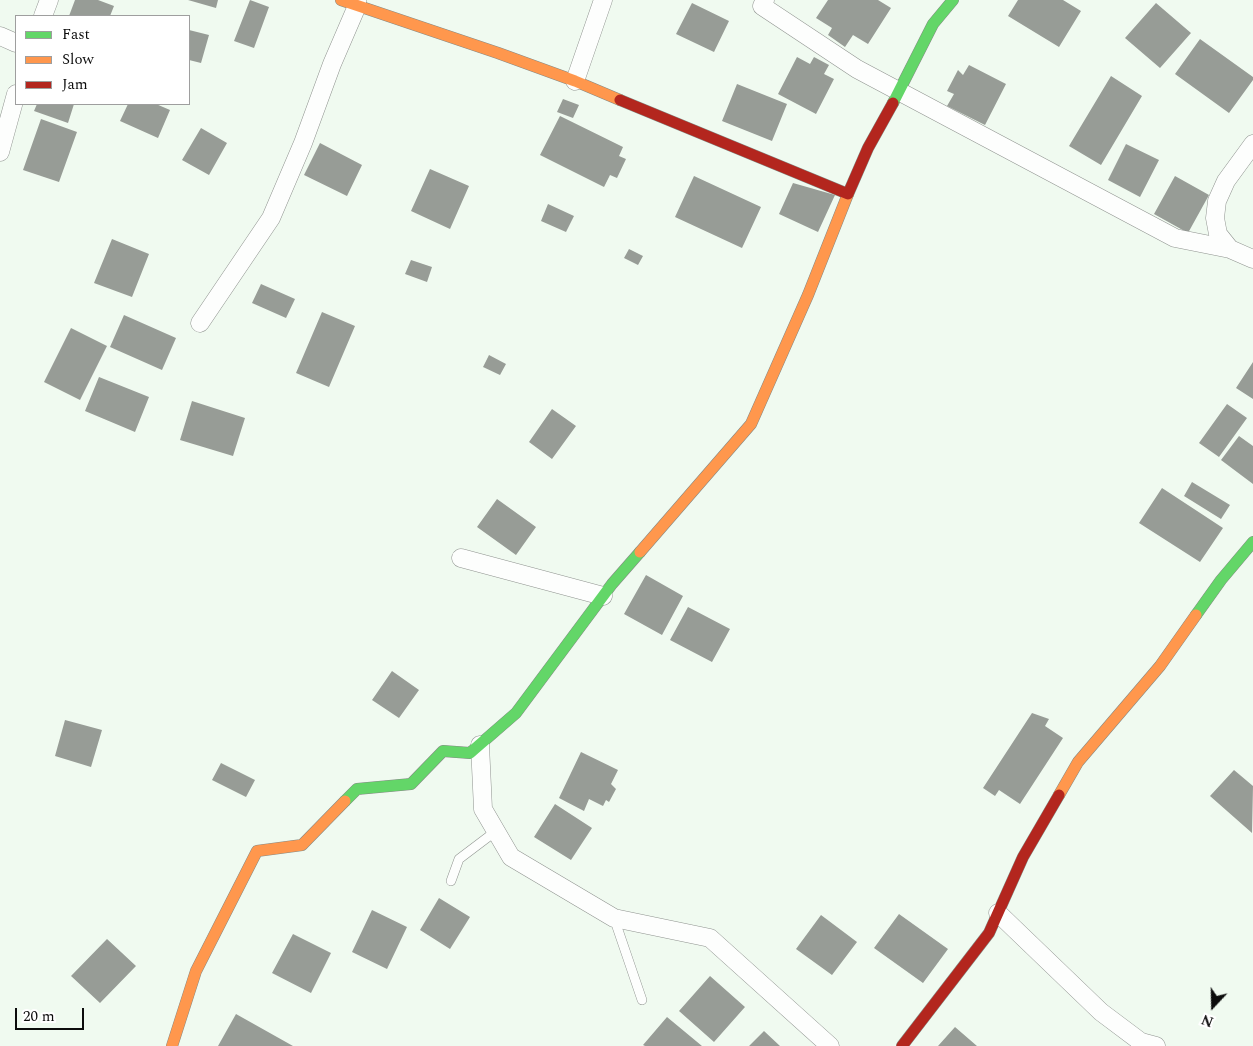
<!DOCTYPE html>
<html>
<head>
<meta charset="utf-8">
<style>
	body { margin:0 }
	#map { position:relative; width:1253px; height:1046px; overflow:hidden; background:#f0faf0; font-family:Spectral,serif }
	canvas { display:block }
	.legend { position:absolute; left:15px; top:15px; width:175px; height:90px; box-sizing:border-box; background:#fff; border:1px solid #9e9e9e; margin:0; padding:6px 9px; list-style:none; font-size:15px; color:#0c0c0c }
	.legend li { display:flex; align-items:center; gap:10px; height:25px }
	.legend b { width:25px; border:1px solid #9e9e9e }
	.north { position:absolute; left:1188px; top:981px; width:50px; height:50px; -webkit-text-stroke:4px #fff; paint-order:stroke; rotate:201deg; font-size:14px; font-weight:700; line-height:20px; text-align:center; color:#0c0c0c }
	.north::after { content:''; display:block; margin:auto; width:18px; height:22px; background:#0c0c0c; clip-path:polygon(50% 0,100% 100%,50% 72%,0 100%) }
	.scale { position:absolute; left:15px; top:1008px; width:69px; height:22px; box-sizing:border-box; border:2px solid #0c0c0c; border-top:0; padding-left:6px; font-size:15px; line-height:18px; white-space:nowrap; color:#0c0c0c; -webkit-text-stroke:4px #fff; paint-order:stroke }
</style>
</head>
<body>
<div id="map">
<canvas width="1253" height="1046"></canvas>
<ul class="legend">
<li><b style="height:6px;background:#63d668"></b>Fast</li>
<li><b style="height:6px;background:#ff974d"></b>Slow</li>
<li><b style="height:6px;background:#b3261e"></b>Jam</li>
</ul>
<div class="north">N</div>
<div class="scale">20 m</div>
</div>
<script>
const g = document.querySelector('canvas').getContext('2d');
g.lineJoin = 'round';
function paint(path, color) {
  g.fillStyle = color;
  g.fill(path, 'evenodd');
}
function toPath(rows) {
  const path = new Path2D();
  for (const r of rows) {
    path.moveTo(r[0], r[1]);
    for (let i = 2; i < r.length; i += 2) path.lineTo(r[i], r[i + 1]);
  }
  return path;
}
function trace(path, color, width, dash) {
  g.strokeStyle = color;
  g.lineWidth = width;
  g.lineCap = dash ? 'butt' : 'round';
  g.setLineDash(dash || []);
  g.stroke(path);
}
const building = toPath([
	[75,0,98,0,114,6,110,16,69,16],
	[188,0,218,0,216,8],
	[250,0,269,7,254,48,234,41],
	[828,0,878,0,891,8,868,44,853,35,845,47,828,35,832,28,816,18],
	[1018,0,1063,0,1081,11,1059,47,1008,16],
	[692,3,729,21,714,52,676,34],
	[1156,3,1191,33,1160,68,1125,38],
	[189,30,209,35,201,63,189,60],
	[1200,39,1253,77,1253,80,1229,113,1175,74],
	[797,57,810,64,814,57,829,65,824,74,834,79,816,114,778,94],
	[969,65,1006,84,985,125,947,106,954,94,947,91,958,70,963,75],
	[1111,76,1142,96,1101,165,1069,146],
	[737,84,787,104,772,141,722,121],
	[563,99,579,105,573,118,557,112],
	[37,104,74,104,68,123,34,111],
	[128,104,156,104,170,110,158,138,120,121],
	[560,116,623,147,619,156,626,159,617,178,610,175,604,187,540,155],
	[41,119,77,132,59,182,23,170],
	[201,128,227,143,209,175,182,160],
	[320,143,362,165,347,196,304,175],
	[1126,144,1159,160,1140,197,1108,180],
	[430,169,469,186,450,229,411,211],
	[694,176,761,207,742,248,675,217],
	[1175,176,1209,195,1188,233,1154,214],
	[793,183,835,195,818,232,779,214],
	[548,204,574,216,566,232,541,221],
	[112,239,149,254,132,297,94,283],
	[629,249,643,256,638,265,624,258],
	[411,260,432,267,427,282,405,274],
	[261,284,295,299,286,318,252,303],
	[322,312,355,326,329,387,296,373],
	[124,315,176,338,162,370,110,347],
	[71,328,107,346,80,400,44,382],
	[489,355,506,364,500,375,483,367],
	[1253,362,1253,399,1236,388],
	[99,377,149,397,135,432,85,411],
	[192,401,245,418,233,456,180,440],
	[1227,404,1247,418,1219,457,1199,443],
	[552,409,576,426,552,459,529,442],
	[1239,436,1253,446,1253,484,1221,460],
	[1192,482,1230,505,1221,519,1184,496],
	[1162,488,1223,528,1200,562,1139,523],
	[497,499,536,527,516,555,477,527],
	[646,575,683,596,662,635,624,614],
	[688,607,730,629,712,662,670,640],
	[392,671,419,690,399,718,372,700],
	[1032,713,1049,719,1045,726,1063,738,1020,804,999,790,995,796,983,788],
	[65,720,102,730,91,767,55,756],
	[581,752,618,770,611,784,616,789,609,802,606,800,603,806,589,799,584,811,559,798],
	[221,763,255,780,246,797,212,780],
	[1234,770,1253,786,1252,833,1210,796],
	[555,804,592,828,571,860,534,837],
	[439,898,470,917,450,949,420,930],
	[372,910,407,927,387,969,352,952],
	[899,914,948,949,923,983,874,948],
	[821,915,857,942,832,975,796,949],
	[293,934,331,953,311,993,272,973],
	[107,939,136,966,100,1003,71,976],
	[710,976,745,1007,714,1042,679,1011],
	[236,1014,293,1046,218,1046],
	[667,1017,702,1046,645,1046,643,1045],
	[955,1027,977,1046,938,1046],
	[764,1031,780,1046,749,1046]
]);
const lane = toPath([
	[451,881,459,859,496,831],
	[614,918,642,1000]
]);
const street = toPath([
	[765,0,762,6,857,69,1175,238,1230,249],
	[43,16,49,0],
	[0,36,16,43],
	[575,81,603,0],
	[1253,144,1226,181,1217,201,1215,218,1218,234,1230,249,1253,259],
	[0,152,16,94],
	[200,323,271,218,303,143,332,64,357,6,357,0],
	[461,558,603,596],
	[480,745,483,809,511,857,614,918,710,938,830,1046],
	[998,913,1101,1012,1141,1042,1156,1046]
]);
const fast = toPath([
	[893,103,933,24,953,0],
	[1196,615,1221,580,1253,542],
	[345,801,357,789,411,784,443,751,470,753,516,713,612,584,640,552]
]);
const slow = toPath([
	[341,0,498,53,575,81,620,100],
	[640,552,751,424,808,295,848,194],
	[1059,795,1078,762,1160,666,1196,615],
	[172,1046,196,971,257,851,302,845,345,801]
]);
const jam = toPath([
	[620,100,848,194,868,148,893,103],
	[902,1046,989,933,1023,857,1059,795]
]);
paint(building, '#979c96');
trace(lane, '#8f938f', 10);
trace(street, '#8f938f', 19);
trace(fast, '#858a85', 12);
trace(slow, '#858a85', 12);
trace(jam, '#858a85', 12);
trace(lane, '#fdfefd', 9);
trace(street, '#fdfefd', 18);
trace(fast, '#63d668', 11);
trace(slow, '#ff974d', 11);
trace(jam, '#b3261e', 11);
</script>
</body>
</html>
